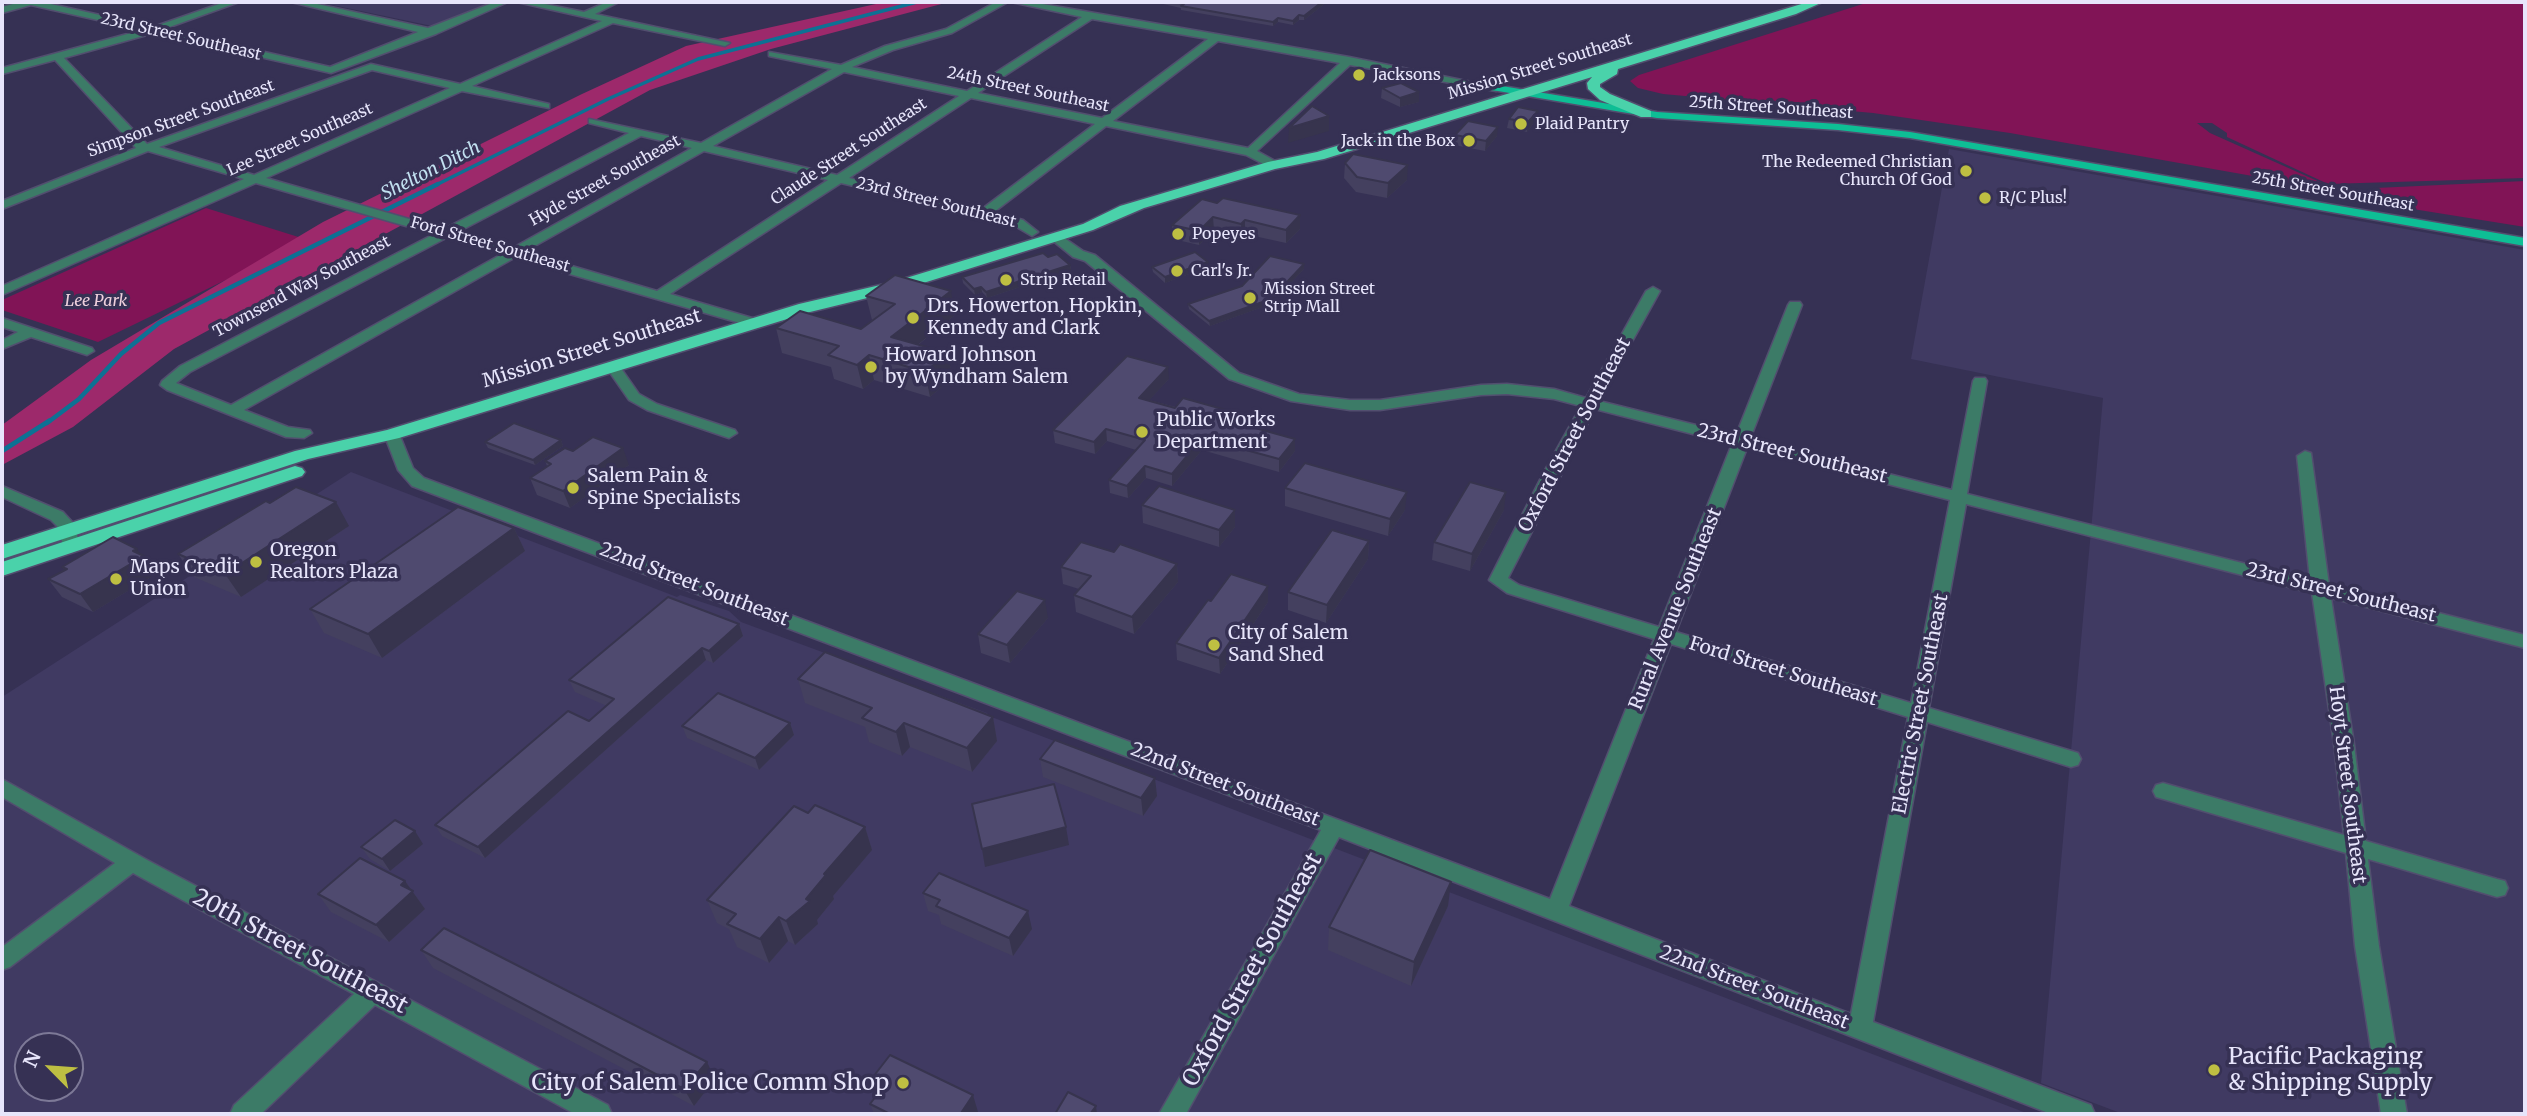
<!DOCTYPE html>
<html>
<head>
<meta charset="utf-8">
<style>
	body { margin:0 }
	#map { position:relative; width:2527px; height:1116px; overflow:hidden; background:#363154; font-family:Merriweather,serif }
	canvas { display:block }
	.frame { position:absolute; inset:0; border:4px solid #e7e5fb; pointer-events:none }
	.north { position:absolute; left:14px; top:1032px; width:70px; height:70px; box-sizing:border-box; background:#363154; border:2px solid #7d7997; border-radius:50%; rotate:295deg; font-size:19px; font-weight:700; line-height:28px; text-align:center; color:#e7e5fb }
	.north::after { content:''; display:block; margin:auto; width:24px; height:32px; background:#bebf42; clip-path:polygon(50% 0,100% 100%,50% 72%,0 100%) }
</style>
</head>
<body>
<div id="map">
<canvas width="2527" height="1116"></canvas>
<div class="frame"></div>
<div class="north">N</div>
</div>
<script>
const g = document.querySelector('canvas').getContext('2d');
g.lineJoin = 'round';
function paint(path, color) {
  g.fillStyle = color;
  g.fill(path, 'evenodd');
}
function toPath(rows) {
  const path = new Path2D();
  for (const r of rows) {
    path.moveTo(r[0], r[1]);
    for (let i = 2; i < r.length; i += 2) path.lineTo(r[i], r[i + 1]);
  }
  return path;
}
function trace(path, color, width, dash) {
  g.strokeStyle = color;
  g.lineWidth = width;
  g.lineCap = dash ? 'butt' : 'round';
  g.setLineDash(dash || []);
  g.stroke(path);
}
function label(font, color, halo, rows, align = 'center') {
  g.font = font + ' Merriweather,serif';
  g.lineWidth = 7;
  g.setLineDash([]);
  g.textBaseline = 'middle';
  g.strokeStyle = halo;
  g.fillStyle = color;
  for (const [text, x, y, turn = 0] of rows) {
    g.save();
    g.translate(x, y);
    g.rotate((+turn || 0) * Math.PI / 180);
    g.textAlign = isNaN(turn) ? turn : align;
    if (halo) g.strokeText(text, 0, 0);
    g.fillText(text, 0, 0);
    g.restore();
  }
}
const built = toPath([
	[318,2,495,2,432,26],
	[1949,149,2525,250,2525,1114,2123,1114,2041,1083,2103,398,1911,359],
	[351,472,677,597,680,595,729,611,741,622,987,713,989,716,2029,1114,2,1114,2,697],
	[28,1046,70,1046,70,1088,28,1088]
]);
const green = toPath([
	[1869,2,2525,2,2525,178,2328,184,2227,137,2227,133,2212,123,2197,123,2210,133,2322,183,2292,183,2010,133,1873,113,1663,94,1638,88,1630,81,1639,75],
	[2525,181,2525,227,2394,206,2376,188],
	[206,208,308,240,98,342,2,310,2,300]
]);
const forest = toPath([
	[885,2,949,2,771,49,650,90,174,349,73,427,2,465,2,425,91,360,323,222,582,94,686,46]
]);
const streamFar2 = toPath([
	[434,186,608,99,698,59,917,2]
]);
const streamFar1 = toPath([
	[47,423,79,399,121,354,159,323,438,184]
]);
const stream = toPath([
	[2,451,49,421]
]);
const minor = toPath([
	[20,2,42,2,153,27,225,2,239,2,164,29,330,67,418,32,291,2,308,2,428,28,495,2,508,2,436,34,331,73,154,33,64,58,147,144,371,64,460,84,602,21,517,2,535,2,584,12,607,2,619,2,595,14,730,43,725,46,613,23,472,86,549,104,549,108,462,91,266,178,444,229,629,133,589,123,589,119,701,143,832,69,769,56,769,52,841,65,885,46,946,29,996,2,1008,2,952,33,893,50,852,67,967,91,1082,17,1011,2,1031,2,1349,57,1501,88,1496,91,1350,65,1257,151,1277,162,1277,168,1273,169,1246,155,1106,126,994,212,1023,220,1038,232,1032,236,1015,226,981,216,841,183,670,294,759,320,759,326,754,327,514,258,244,410,288,427,310,430,312,433,304,438,286,437,167,390,160,385,162,381,180,366,434,234,256,183,2,295,2,286,244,179,148,151,2,209,2,201,136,148,55,60,2,74,2,68,142,30,31,5,2,13,2,7,20,2],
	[1092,19,1208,39,1102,118,978,93,1092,19],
	[1218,41,1340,63,1248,148,1113,121,1218,41],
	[372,70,450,88,254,175,159,147,372,70],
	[844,72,959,96,837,175,713,146,844,72],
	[971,98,1095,124,982,209,849,178,971,98],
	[641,136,692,148,511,249,456,233,641,136],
	[704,151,828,180,657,291,524,252,704,151],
	[446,238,502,254,231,405,176,383,190,372,446,238],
	[1057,233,1083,251,1095,255,1239,373,1299,394,1350,400,1380,400,1481,385,1507,384,1554,389,1586,398,1646,291,1653,287,1660,291,1599,401,1736,435,1788,305,1790,302,1800,302,1802,305,1750,439,1952,490,1973,381,1975,378,1985,378,1987,381,1967,494,2310,580,2297,456,2305,451,2311,453,2329,585,2525,635,2525,648,2331,598,2354,744,2366,841,2497,879,2505,881,2508,888,2505,895,2497,897,2368,859,2379,946,2407,1114,2381,1114,2355,946,2346,853,2163,799,2156,797,2153,791,2156,785,2163,783,2344,835,2334,744,2312,593,1966,504,1929,708,2078,753,2081,759,2078,765,2071,767,1927,722,1873,1022,2091,1105,2095,1114,2051,1114,1339,837,1186,1114,1159,1114,1321,830,412,486,398,470,384,434,386,431,398,431,413,468,424,478,1550,899,1654,639,1507,593,1489,580,1544,472,1581,406,1554,399,1507,394,1481,395,1380,410,1350,410,1291,401,1229,379,1085,261,1073,257,1052,240,1051,237,1057,233],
	[1595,409,1732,444,1659,627,1519,585,1508,578,1595,409],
	[1747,448,1950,500,1911,703,1676,632,1747,448],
	[1671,644,1908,717,1851,1014,1569,906,1671,644],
	[2,318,92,348,94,351,87,355,31,337,2,349,2,340,18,332,2,327,2,318],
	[613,363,618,364,639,394,657,404,735,430,737,433,729,438,723,436,647,410,629,400,606,367,613,363],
	[2,486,63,512,74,524,80,546,77,550,65,550,57,526,51,520,2,497,2,486],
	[2,779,149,861,608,1105,612,1114,575,1114,375,1005,261,1114,230,1114,234,1105,354,994,133,873,10,967,2,970,2,947,115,863,2,797,2,779]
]);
const major = toPath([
	[1496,85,1657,112,1838,124,1910,132,2525,238,2525,246,1910,138,1838,130,1657,118,1492,90,1492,86,1496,85]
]);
const highway = toPath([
	[1808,2,1823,2,1796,14,1618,69,1617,74,1600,84,1600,87,1610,94,1651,111,1651,117,1641,117,1600,100,1588,89,1587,83,1592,77,1324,159,1275,169,1144,208,1093,230,904,289,810,312,399,438,308,459,2,559,2,545,295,451,387,430,799,304,893,282,1083,224,1120,206,1268,162,1317,152,1808,2],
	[295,466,302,468,305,472,302,476,2,576,2,562,295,466]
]);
const wall = toPath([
	[1154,2,1327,2,1304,20,1299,20,1293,25,1278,22,1273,26,1181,10,1181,8],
	[1382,88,1419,92,1419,102,1400,107,1381,98],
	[1509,119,1536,120,1527,132,1507,128],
	[1455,135,1497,136,1485,151,1454,145],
	[1345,163,1407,180,1387,198,1356,192,1344,178],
	[1217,203,1300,215,1300,229,1286,243,1245,234,1242,237,1214,230,1199,245,1173,239,1172,225],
	[1048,257,1070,265,1071,270,987,298,982,292,975,295,963,283,962,277],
	[1208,262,1208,267,1165,283,1153,272,1152,267],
	[1304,269,1271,304,1210,326,1189,309,1188,304],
	[866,296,955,315,918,345,948,353,952,378,930,397,874,380,863,389,834,379,831,367,782,353,776,328,861,329,872,320],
	[1169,379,1149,400,1226,420,1295,451,1279,472,1202,450,1172,486,1146,478,1128,498,1110,493,1109,480,1136,450,1107,441,1095,454,1055,443,1053,430],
	[561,440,563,446,535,465,488,448,485,442],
	[573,451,629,465,570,508,537,495,530,478,547,466,545,461],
	[1285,488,1405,510,1388,536,1285,506],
	[1142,505,1235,527,1219,547,1143,523],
	[1504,510,1470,571,1432,560,1434,542],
	[349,526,241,597,194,577,178,554],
	[514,528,525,551,382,658,324,633,310,609],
	[1369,541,1368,559,1326,623,1288,610,1288,592],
	[1114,552,1177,564,1178,582,1134,634,1076,612,1074,595,1079,589,1063,584,1061,567],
	[142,556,156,574,93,612,62,597,48,579,65,570,62,567],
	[1211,601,1268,602,1220,674,1177,660,1176,643],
	[1048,618,1010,663,981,653,978,634],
	[739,624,743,636,713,663,706,660,485,858,442,836,435,825,589,721,607,706,575,692,569,680],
	[798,679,993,717,997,741,972,772,910,747,902,756,869,742,865,727,805,703],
	[790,723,794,735,759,770,687,738,682,726],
	[1040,759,1155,778,1157,796,1143,816,1043,777],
	[808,813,865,827,872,850,833,896,834,899,817,920,818,924,795,945,788,941,769,963,737,947,729,929,717,923,707,900],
	[423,844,390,871,370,859,361,847],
	[405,881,425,909,389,942,331,912,318,894],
	[923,893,1032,929,1013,956,941,924,939,915,928,911],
	[1448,906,1411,986,1328,950,1329,927],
	[421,950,715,1079,694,1106,433,968],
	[873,1077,978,1112,977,1114,874,1114,870,1104,879,1093]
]);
const shadedWall = toPath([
	[1322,2,1327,2,1304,20,1304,16],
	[1299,15,1299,20,1293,25,1293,21],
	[1278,18,1278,22,1273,26,1273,22],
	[1419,92,1419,102,1400,107,1400,98],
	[1538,111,1536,120,1527,132,1528,122],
	[1329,116,1329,131,1288,143,1289,128],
	[1498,127,1497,136,1485,151,1486,141],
	[1408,165,1407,180,1387,198,1388,183],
	[1300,215,1300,229,1286,243,1286,230],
	[1213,217,1214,230,1199,245,1199,231],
	[1245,220,1245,234,1242,237,1241,224],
	[1208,262,1208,267,1165,283,1165,277],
	[1304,264,1304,269,1271,304,1210,326,1209,321],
	[1070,265,1071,270,987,298,986,292],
	[981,287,982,292,975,295,974,289],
	[951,291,955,315,896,362,891,337],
	[948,353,952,378,930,397,925,372],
	[869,355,874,380,863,389,857,365],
	[1168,367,1169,379,1140,410,1139,398],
	[1226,410,1226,422,1219,418],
	[1106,429,1107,441,1095,454,1094,442],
	[1202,438,1202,450,1172,486,1172,474],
	[1295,439,1295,451,1279,472,1279,459],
	[561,440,563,446,535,465,533,460],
	[623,448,629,465,570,508,563,491],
	[1145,466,1146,478,1128,498,1127,486],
	[1407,492,1405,510,1388,536,1390,519],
	[1506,492,1504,510,1470,571,1472,554],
	[336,502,349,526,241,597,225,574],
	[1235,510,1235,527,1219,547,1219,530],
	[514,528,525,551,382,658,368,634],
	[1369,541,1368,559,1326,623,1327,605],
	[137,549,156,574,93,612,80,594],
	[1177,564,1178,582,1134,634,1132,617],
	[1268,586,1268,602,1220,674,1219,658],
	[1045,600,1048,618,1010,663,1007,645],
	[739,624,743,636,713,663,709,651],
	[702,648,706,660,485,858,478,847],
	[993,717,997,741,972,772,967,748],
	[790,723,794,735,759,770,755,758],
	[904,723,910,747,902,756,896,732],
	[1155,778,1157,796,1143,816,1141,798],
	[865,827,872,850,833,896,834,899,817,920,818,924,795,945,786,921,806,899,824,874],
	[1066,827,1069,845,985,867,982,849],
	[415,831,423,844,390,871,382,859],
	[405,881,425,909,389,942,376,925,401,885],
	[1451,882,1448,906,1411,986,1414,962],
	[1028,911,1032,929,1013,956,1009,938],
	[779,917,788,941,769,963,760,939],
	[707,1062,715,1079,694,1106,684,1089],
	[973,1095,978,1112,977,1114,962,1114,961,1113],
	[1096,1106,1097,1114,1090,1114]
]);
const building = toPath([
	[1174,2,1322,2,1304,16,1299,15,1293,21,1278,18,1273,22,1181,6,1184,4,1174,2],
	[1401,83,1419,92,1400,98,1382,88,1401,83],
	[1312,106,1329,116,1289,128,1312,106],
	[1518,107,1538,111,1528,122,1509,119,1518,107],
	[1468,121,1498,127,1486,141,1455,135,1468,121],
	[1353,154,1408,165,1388,183,1357,177,1345,163,1353,154],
	[1223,198,1300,215,1286,230,1245,220,1241,224,1213,217,1199,231,1172,225,1202,199,1217,203,1223,198],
	[1195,252,1208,262,1165,277,1152,267,1195,252],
	[1043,253,1048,257,1057,254,1070,265,986,292,981,287,974,289,962,277,1043,253],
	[1270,256,1304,264,1271,299,1209,321,1188,304,1242,286,1270,256],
	[895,275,951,291,891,337,948,353,925,372,869,355,857,365,828,355,839,346,776,328,800,311,861,329,895,304,866,296,895,275],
	[1127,356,1168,367,1139,398,1175,408,1183,398,1226,410,1219,418,1295,439,1279,459,1202,438,1172,474,1145,466,1127,486,1109,480,1145,440,1106,429,1094,442,1053,430,1127,356],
	[514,423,561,440,533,460,485,442,514,423],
	[593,437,623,448,563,491,530,478,551,464,545,461,565,448,573,451,593,437],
	[1305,463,1407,492,1390,519,1285,488,1305,463],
	[1470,482,1506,492,1472,554,1434,542,1470,482],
	[1159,486,1235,510,1219,530,1142,505,1159,486],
	[296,487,336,502,225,574,178,554,266,501,270,503,296,487],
	[458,507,514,528,368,634,310,609,458,507],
	[1332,530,1369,541,1327,605,1288,592,1332,530],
	[113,537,137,549,133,551,144,556,80,594,48,579,67,569,62,567,113,537],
	[1081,542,1114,552,1120,544,1177,564,1132,617,1074,595,1091,576,1061,567,1081,542],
	[1231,574,1268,586,1219,658,1176,643,1208,600,1211,601,1231,574],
	[1017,591,1045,600,1007,645,978,634,1017,591],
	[668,597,739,624,709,651,702,648,478,847,435,825,568,711,589,721,614,699,569,680,668,597],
	[825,652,993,717,967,748,904,723,896,732,862,718,872,708,798,679,825,652],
	[718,693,790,723,755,758,682,726,718,693],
	[1055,740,1155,778,1141,798,1040,759,1055,740],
	[1054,784,1066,827,982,849,972,804,1054,784],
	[815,805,865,827,824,874,826,875,806,899,810,901,786,921,779,917,760,939,727,924,736,914,707,900,794,806,808,813,815,805],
	[395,820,415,831,382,859,361,847,395,820],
	[1370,850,1451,882,1414,962,1329,927,1370,850],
	[360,858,405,881,401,885,413,891,376,925,318,894,360,858],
	[939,873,1028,911,1009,938,936,906,940,900,923,893,939,873],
	[444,928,707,1062,684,1089,421,950,444,928],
	[890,1055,973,1095,961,1113,964,1114,890,1114,870,1104,886,1083,873,1077,890,1055],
	[1068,1092,1096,1106,1090,1114,1055,1114,1068,1092]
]);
const markers = [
	[1359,75,7,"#bebf42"],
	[1521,124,7,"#bebf42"],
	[1469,141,7,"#bebf42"],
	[1966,171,7,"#bebf42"],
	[1985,198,7,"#bebf42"],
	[1178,234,7,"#bebf42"],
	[1177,271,7,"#bebf42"],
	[1006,280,7,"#bebf42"],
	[1250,298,7,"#bebf42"],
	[913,318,7,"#bebf42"],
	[871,367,7,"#bebf42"],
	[1142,432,7,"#bebf42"],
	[573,488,7,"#bebf42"],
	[256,562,7,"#bebf42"],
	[116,579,7,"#bebf42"],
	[1214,645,7,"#bebf42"],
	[2214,1070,7,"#bebf42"],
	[903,1083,7,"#bebf42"]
];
const farStreetnames = [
	["23rd Street Southeast",181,37,13],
	["Mission Street Southeast",1540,67,-17],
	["24th Street Southeast",1028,90,12],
	["25th Street Southeast",1771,108,4],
	["Simpson Street Southeast",181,119,-20],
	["Lee Street Southeast",300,140,-24],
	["Claude Street Southeast",849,152,-33],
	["Hyde Street Southeast",605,181,-29],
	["25th Street Southeast",2333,192,10],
	["23rd Street Southeast",936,203,14],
	["Ford Street Southeast",490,245,16],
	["Townsend Way Southeast",302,287,-28]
];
const farPoinames = [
	["Jacksons",1373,75],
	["Plaid Pantry",1535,124],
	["Jack in the Box",1455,141,"right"],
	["The Redeemed Christian",1952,162,"right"],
	["Church Of God",1952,180,"right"],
	["R/C Plus!",1999,198],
	["Popeyes",1192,234],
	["Carl's Jr.",1191,271],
	["Strip Retail",1020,280],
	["Mission Street",1264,289],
	["Strip Mall",1264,307]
];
const farParknames = [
	["Lee Park",96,301]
];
const farWaternames = [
	["Shelton Ditch",431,171,-27]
];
const poiNames = [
	["Drs. Howerton, Hopkin,",927,307],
	["Kennedy and Clark",927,329],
	["Howard Johnson",885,356],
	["by Wyndham Salem",885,378],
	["Public Works",1156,421],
	["Department",1156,443],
	["Salem Pain &",587,477],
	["Spine Specialists",587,499],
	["Oregon",270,551],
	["Realtors Plaza",270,573],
	["Maps Credit",130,568],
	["Union",130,590],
	["City of Salem",1228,634],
	["Sand Shed",1228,656]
];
const streetNames = [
	["Mission Street Southeast",592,349,-17],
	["Oxford Street Southeast",1575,435,-62],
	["23rd Street Southeast",1792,454,14],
	["22nd Street Southeast",694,585,21],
	["23rd Street Southeast",2341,593,14],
	["Rural Avenue Southeast",1676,609,-68],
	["Ford Street Southeast",1783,672,17],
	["Electric Street Southeast",1921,704,-79],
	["22nd Street Southeast",1225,785,21],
	["Hoyt Street Southeast",2347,785,83],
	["22nd Street Southeast",1754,988,21]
];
const nearStreetnames = [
	["20th Street Southeast",300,952,28],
	["Oxford Street Southeast",1253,970,-61]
];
const nearPoinames = [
	["Pacific Packaging",2228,1057],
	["& Shipping Supply",2228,1083],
	["City of Salem Police Comm Shop",889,1083,"right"]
];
paint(built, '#403a62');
paint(green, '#811456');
paint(forest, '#9d296b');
trace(streamFar2, '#0d7194', 3.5);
trace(streamFar1, '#0d7194', 4.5);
trace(stream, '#0d7194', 5);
trace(minor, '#524e6f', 3);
trace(major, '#524e6f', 3);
trace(highway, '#524e6f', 3);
paint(minor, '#3c7b67');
paint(major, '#0ebe95');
paint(highway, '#4ad2aa');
paint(wall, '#44405f');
paint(shadedWall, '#37344e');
paint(building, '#4f4a6f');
trace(building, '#37344e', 2);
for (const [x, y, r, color] of markers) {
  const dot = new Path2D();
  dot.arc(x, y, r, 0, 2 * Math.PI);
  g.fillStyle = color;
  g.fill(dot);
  trace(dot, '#363154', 2.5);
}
label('16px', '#e7e5fb', '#363154', farStreetnames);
label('16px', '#e7e5fb', '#363154', farPoinames, 'left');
label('italic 16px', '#efd0dd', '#363154', farParknames);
label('italic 18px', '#c2e0f0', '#363154', farWaternames);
label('19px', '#e7e5fb', '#363154', poiNames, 'left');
label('19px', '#e7e5fb', '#363154', streetNames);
label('23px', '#e7e5fb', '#363154', nearStreetnames);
label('23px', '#e7e5fb', '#363154', nearPoinames, 'left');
</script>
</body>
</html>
